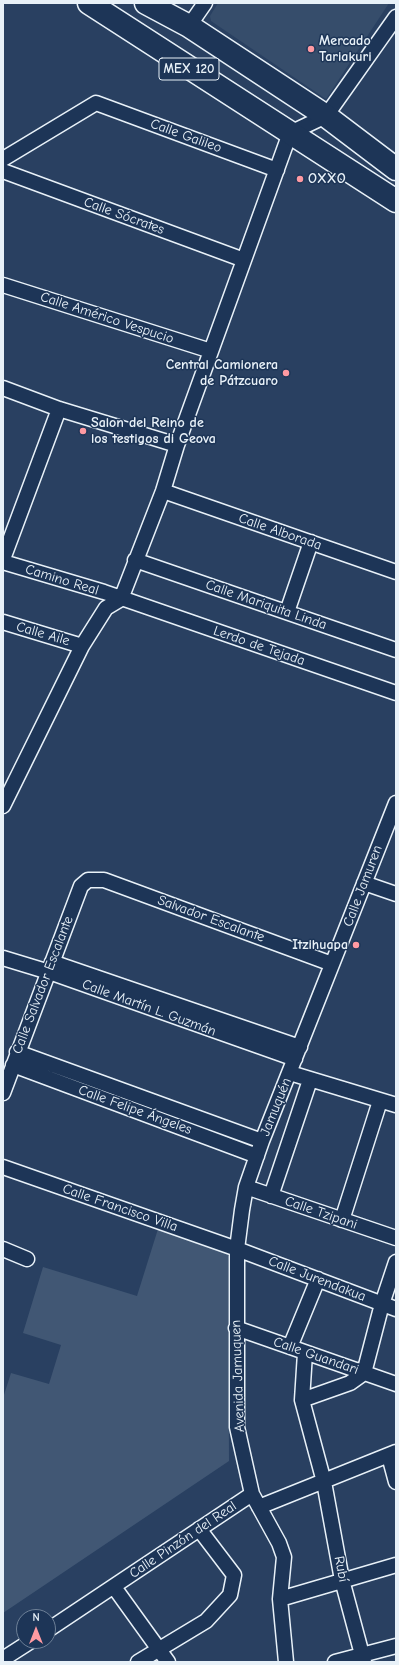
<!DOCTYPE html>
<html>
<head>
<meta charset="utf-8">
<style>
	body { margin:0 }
	#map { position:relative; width:399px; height:1665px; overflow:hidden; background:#294061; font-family:"Comic Neue",sans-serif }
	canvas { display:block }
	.frame { position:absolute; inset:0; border:4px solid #e8f1f8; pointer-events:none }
	.north { position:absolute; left:16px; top:1609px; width:40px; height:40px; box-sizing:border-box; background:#1d3557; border:1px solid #6e8097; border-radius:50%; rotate:0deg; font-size:11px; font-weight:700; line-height:16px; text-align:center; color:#e8f1f8 }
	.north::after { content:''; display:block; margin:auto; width:14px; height:18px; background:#ff9aa2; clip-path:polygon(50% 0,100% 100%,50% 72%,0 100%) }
</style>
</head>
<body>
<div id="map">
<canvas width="399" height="1665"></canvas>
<div class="frame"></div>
<div class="north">N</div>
</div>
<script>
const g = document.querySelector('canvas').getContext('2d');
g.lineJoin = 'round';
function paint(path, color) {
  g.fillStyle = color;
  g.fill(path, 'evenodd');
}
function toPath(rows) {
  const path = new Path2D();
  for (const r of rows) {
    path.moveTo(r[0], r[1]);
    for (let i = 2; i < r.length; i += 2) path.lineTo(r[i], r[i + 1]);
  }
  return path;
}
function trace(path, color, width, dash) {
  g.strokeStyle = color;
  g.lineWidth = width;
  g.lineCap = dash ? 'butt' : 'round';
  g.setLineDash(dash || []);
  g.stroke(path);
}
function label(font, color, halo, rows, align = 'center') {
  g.font = font + ' "Comic Neue",sans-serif';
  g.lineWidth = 3;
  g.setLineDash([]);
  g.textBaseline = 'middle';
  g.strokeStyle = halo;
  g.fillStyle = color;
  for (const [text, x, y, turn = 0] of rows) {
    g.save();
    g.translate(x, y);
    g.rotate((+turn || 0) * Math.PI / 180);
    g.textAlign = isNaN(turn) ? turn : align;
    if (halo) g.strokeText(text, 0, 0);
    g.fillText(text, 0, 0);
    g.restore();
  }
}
const built = toPath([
	[218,3,389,3,326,99,211,21,210,16]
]);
const green = toPath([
	[158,1229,228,1252,229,1461,3,1613,3,1398,11,1373,49,1384,61,1345,23,1333,43,1267,137,1296]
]);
const street = toPath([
	[189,26,205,3],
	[3,159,96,103,277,170],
	[3,171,244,260],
	[3,285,211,351],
	[3,388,59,409,177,445],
	[163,491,396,572],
	[3,559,59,409],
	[135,560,396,650],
	[3,562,104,592,396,693],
	[287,612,311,542],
	[3,622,82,646],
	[3,806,82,646,106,608,121,599,163,491,177,445,290,133,326,116,396,17],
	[364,883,396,894],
	[3,958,49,972,295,1059],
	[52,962,300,1047],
	[17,1052,262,1141],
	[13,1065,257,1156],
	[290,1073,396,1105],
	[3,1093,81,886,88,880,104,880,332,964],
	[3,1167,237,1249,396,1309],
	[246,1187,396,1238],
	[271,1196,310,1080],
	[342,1220,380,1101],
	[3,1249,27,1259],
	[236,1328,396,1384],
	[290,1347,318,1279],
	[305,1353,302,1400,324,1482,342,1580,364,1662],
	[302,1400,350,1383,364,1373,382,1304,396,1262],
	[389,1456,396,1482],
	[259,1507,396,1452],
	[114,1587,168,1662],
	[280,1599,396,1565],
	[48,1630,252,1494],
	[3,1659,31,1641],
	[138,1662,206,1621,230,1595,234,1575,199,1529],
	[286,1662,280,1599,284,1557,279,1543,252,1494,237,1427,237,1249,242,1210,246,1187,262,1141,396,803],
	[335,1662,396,1646]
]);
const primary = toPath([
	[89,3,396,201],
	[146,3,189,26,326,116,396,169]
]);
const markers = [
	[311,49,4,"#ff9aa2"],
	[300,179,4,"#ff9aa2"],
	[286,373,4,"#ff9aa2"],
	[83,431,4,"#ff9aa2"],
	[356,945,4,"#ff9aa2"]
];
const shields = [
	[189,69,60]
];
const shieldNames = [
	["MEX 120",189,69]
];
const poiNames = [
	["Mercado",319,41],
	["Tariakuri",319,57],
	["OXXO",308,179],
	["Central Camionera",278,365,"right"],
	["de Pátzcuaro",278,381,"right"],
	["Salon del Reino de",91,423],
	["los testigos di Geova",91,439],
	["Itzihuapa",348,945,"right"]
];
const streetNames = [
	["Calle Galileo",186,136,20],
	["Calle Sócrates",124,216,20],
	["Calle Américo Vespucio",107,318,18],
	["Calle Alborada",280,532,19],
	["Camino Real",62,580,17],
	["Calle Mariquita Linda",266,605,19],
	["Calle Aile",43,634,16],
	["Lerdo de Tejada",259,646,19],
	["Calle Jamuren",363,886,-69],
	["Salvador Escalante",211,919,20],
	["Calle Salvador Escalante",43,985,-69],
	["Calle Martín L. Guzmán",149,1008,20],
	["Jamuquén",276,1107,-68],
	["Calle Felipe Ángeles",135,1110,20],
	["Calle Francisco Villa",120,1208,19],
	["Calle Tzipani",321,1213,19],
	["Calle Jurendakua",317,1279,21],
	["Calle Guandari",316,1356,19],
	["Avenida Jamuquen",238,1376,-92],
	["Calle Pinzón del Real",183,1540,-34],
	["Rubí",341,1569,79]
];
paint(built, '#364d6b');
paint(green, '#415774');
trace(street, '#e8f1f8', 17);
trace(primary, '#e8f1f8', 25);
trace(street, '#1d3557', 14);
trace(primary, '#1d3557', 22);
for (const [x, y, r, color] of markers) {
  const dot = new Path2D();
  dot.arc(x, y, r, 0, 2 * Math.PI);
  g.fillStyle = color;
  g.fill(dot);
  trace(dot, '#1d3557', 1.5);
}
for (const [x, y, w] of shields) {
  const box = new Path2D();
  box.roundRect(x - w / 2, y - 11, w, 22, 3);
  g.fillStyle = '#1d3557';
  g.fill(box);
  trace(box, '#e8f1f8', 1);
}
label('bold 13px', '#e8f1f8', null, shieldNames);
label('bold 14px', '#e8f1f8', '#1d3557', poiNames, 'left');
label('14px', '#e8f1f8', '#1d3557', streetNames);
</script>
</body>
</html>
